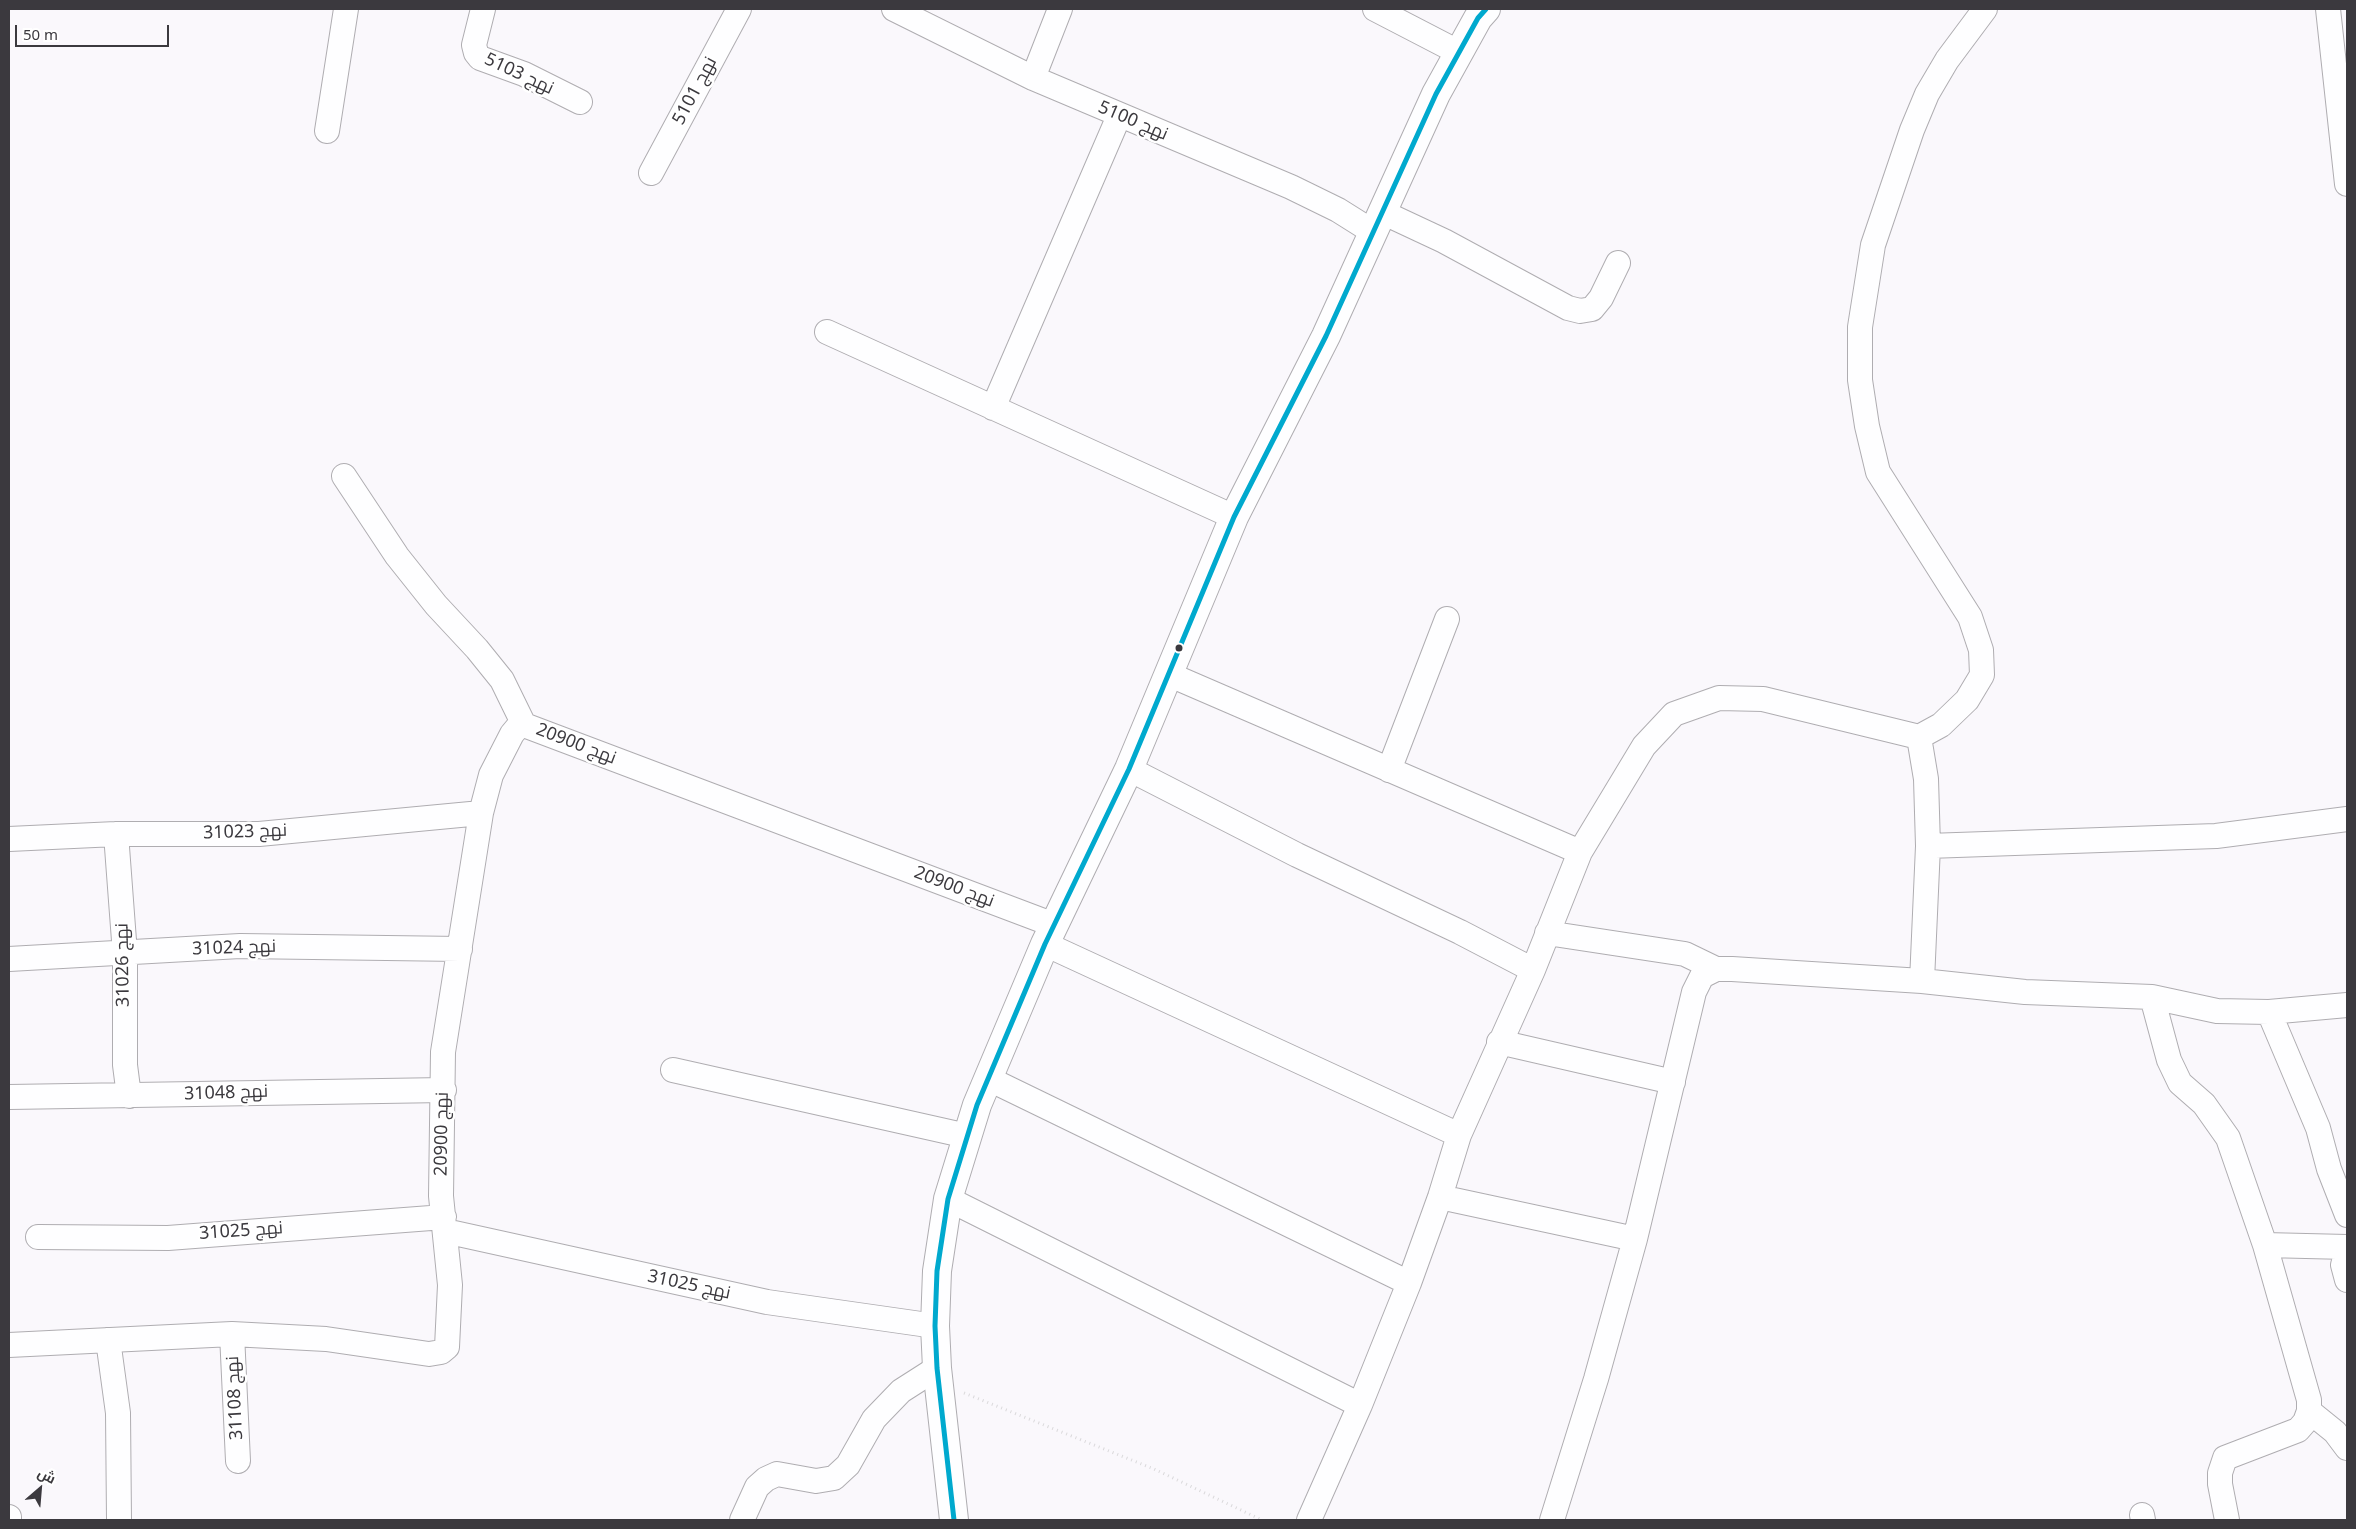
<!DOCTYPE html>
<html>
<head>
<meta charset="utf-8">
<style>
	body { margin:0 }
	#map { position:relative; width:2356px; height:1529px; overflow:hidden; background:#faf8fc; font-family:"Noto Sans",Cairo,sans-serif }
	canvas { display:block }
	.frame { position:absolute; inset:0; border:10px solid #3b393e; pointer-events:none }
	.north { position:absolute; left:15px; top:1464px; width:50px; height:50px; -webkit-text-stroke:4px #fff; paint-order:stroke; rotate:27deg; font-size:14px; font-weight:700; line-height:20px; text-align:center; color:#3b393e }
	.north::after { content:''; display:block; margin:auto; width:18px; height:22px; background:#3b393e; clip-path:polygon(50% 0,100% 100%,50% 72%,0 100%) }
	.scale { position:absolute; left:15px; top:25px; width:154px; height:22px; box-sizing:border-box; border:2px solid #3b393e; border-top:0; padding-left:6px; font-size:15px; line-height:18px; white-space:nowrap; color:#3b393e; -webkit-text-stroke:4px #fff; paint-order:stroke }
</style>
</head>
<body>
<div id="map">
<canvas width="2356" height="1529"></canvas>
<div class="frame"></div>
<div class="north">ش</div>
<div class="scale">50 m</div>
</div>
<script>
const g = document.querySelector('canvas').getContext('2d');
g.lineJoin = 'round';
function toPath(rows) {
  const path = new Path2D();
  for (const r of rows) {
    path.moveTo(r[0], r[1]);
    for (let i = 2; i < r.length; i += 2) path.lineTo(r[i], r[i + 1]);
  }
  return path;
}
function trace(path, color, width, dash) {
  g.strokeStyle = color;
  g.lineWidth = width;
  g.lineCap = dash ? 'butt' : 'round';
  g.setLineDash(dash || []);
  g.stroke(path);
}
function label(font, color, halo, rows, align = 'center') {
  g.font = font + ' "Noto Sans",Cairo,sans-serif';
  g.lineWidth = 5;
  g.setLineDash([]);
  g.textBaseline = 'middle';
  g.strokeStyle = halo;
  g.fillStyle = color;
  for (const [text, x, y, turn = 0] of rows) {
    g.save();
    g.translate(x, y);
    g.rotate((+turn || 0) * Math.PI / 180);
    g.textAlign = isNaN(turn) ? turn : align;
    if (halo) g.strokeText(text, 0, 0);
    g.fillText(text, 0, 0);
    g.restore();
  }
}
const path = toPath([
	[964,1393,1154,1469,1262,1520]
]);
const minor = toPath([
	[483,9,474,45,476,53,480,58,524,74,580,102],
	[894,9,1033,78,1291,187,1338,210,1373,232],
	[1375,9,1458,52],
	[2328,9,2347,184],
	[1033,78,1060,9],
	[327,131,346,9],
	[651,173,739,9],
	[1382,212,1444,241,1568,308,1580,311,1592,309,1601,298,1618,263],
	[827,332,1234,517],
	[993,408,1119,116],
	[344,476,397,556,436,605,477,649,502,680,524,725],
	[1168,674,1580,852],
	[1129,769,1297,855,1460,932,1533,970],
	[1389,770,1447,619],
	[116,834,125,954,125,1065,129,1096],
	[9,839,116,834,259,834,481,813],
	[1928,846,2216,836,2347,819],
	[1547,933,1685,954,1716,969],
	[1045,944,1459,1135],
	[9,959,240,946,460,949],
	[1922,981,2025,992,2152,997,2217,1011,2269,1012,2318,1128,2329,1169,2347,1215],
	[2152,997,2169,1060,2180,1083,2204,1104,2228,1138,2265,1245,2309,1400,2309,1411,2305,1422,2298,1430,2225,1458,2220,1473,2220,1484,2227,1520],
	[2269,1012,2347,1005],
	[1499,1042,1673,1082],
	[673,1070,967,1136],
	[989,1079,1409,1283],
	[9,1097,444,1090],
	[1440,1197,1635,1239],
	[948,1199,1360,1405],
	[445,1231,767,1302,935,1326],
	[38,1237,168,1238,444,1217],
	[2265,1245,2347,1247],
	[2347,1251,2343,1265,2347,1280],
	[232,1334,238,1461],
	[108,1340,118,1413,119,1520],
	[9,1345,232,1334,326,1339,429,1354,441,1352,447,1347,450,1285,441,1196,443,1052,481,813,491,775,512,734,517,728,524,725,1054,925],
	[2309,1411,2335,1432,2347,1448],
	[2142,1515,2143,1520],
	[9,1517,9,1520],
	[742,1520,757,1487,766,1479,777,1474,816,1481,834,1478,848,1465,874,1419,901,1391,937,1368],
	[1309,1520,1360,1405,1409,1283,1440,1197,1459,1135,1533,970,1580,852,1644,746,1674,714,1719,698,1763,699,1919,737,1941,725,1967,700,1982,675,1981,650,1970,617,1878,472,1867,426,1860,380,1860,327,1873,245,1912,130,1927,94,1947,60,1985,9],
	[1552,1520,1596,1379,1635,1239,1694,992,1702,976,1716,969,1732,969,1922,981,1928,846,1926,779,1919,737]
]);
const major = toPath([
	[954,1520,937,1368,935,1326,937,1271,948,1199,977,1105,1045,944,1129,769,1234,517,1326,336,1436,94,1478,18,1486,9]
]);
const bus1 = toPath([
	[954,1520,937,1368,935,1326,937,1271,948,1199,977,1105,1045,944,1129,769,1234,517,1326,336,1436,94,1478,18,1486,9]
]);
const markers = [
	[1179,648,4.5,"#3b393e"]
];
const streetNames = [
	["نهج 5103",519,74,25],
	["نهج 5101",695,91,-62],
	["نهج 5100",1133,121,23],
	["نهج 20900",576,744,21],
	["نهج 31023",245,832,-2],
	["نهج 20900",954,887,21],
	["نهج 31024",234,948,-2],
	["نهج 31026",123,965,-91],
	["نهج 31048",226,1093,-2],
	["نهج 20900",442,1134,-89],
	["نهج 31025",241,1231,-4],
	["نهج 31025",689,1285,12],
	["نهج 31108",235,1398,-93]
];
trace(minor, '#afadb1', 26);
trace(major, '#afadb1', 30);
trace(path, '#dad9db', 3, [1, 4]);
trace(minor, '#fefeff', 24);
trace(major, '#fefeff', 28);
trace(bus1, '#00a9ce', 5);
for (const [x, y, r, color] of markers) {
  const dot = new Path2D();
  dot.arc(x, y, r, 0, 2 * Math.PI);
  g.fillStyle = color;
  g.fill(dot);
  trace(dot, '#fff', 2);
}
label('18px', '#3b393e', '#fff', streetNames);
</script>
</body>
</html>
